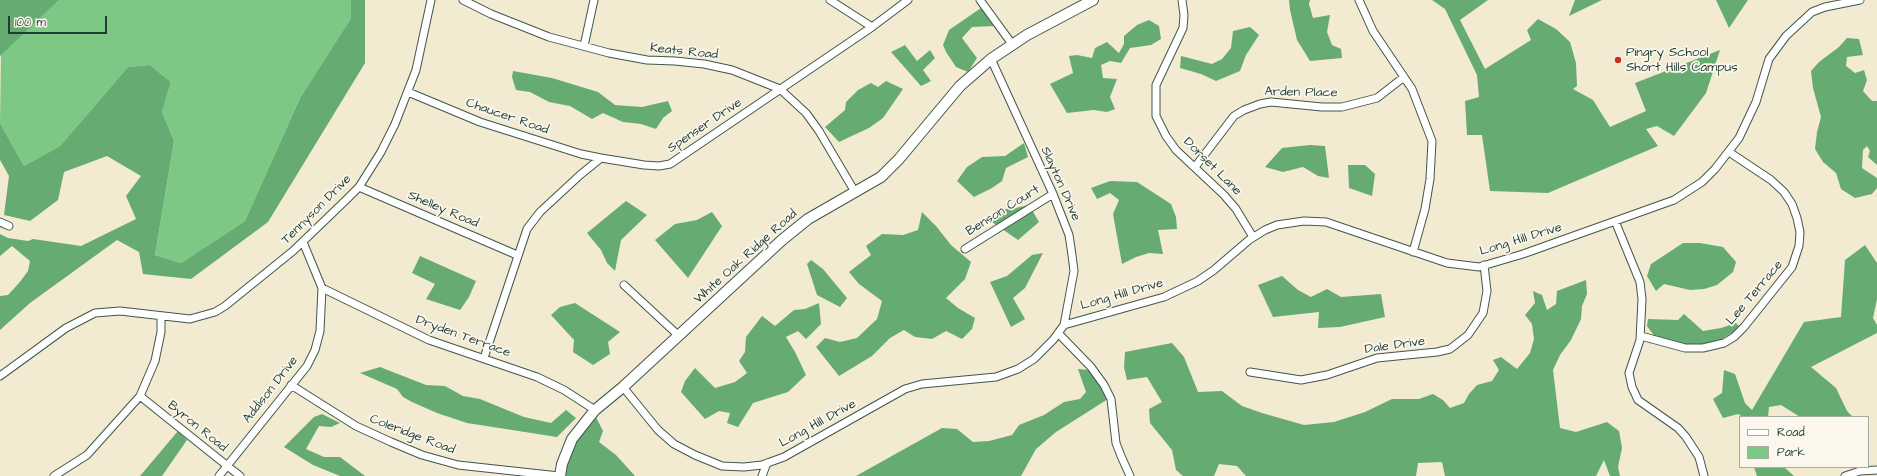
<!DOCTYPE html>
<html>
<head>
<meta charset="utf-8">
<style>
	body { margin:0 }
	#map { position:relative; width:1877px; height:476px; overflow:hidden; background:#f2ead1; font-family:"Architects Daughter",sans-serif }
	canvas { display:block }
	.legend { position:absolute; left:1739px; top:416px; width:130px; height:52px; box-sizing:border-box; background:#fbf7ec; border:1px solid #a3ada2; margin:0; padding:5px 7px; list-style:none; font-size:12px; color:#1f3d34 }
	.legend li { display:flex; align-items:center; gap:8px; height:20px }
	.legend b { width:20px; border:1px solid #a3ada2 }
	.scale { position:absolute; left:8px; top:16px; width:99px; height:18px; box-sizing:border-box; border:2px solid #1f3d34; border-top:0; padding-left:5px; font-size:12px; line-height:14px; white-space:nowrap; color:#1f3d34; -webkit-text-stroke:3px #fbf7ec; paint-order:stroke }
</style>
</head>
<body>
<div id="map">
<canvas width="1877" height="476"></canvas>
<ul class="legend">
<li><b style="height:5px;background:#fff"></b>Road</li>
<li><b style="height:11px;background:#7ec885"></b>Park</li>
</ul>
<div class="scale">100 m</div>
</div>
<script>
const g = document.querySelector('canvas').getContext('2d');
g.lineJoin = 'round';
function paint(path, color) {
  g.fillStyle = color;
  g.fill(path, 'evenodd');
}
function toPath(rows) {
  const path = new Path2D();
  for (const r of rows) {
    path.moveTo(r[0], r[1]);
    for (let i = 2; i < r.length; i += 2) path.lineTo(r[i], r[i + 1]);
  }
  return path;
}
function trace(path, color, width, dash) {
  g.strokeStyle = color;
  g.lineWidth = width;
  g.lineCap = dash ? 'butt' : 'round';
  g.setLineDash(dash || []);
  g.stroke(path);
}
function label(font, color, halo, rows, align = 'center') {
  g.font = font + ' "Architects Daughter",sans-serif';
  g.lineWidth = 3.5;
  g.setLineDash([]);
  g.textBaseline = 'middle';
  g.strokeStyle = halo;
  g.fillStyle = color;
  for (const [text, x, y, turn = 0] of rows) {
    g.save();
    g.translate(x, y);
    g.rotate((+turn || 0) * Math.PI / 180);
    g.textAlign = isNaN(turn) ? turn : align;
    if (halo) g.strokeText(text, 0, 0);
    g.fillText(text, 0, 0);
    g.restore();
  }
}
const green = toPath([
	[59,0,351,0,351,18,300,98,245,221,181,263,155,255,174,141,162,112,171,82,150,65,128,67,60,146,24,166,0,123,1,54]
]);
const forest = toPath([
	[0,0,59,0,0,56],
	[351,0,365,0,365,63,268,222,191,279,143,274,139,252,117,240,30,303,0,330,0,296,8,295,19,283,28,271,30,261,12,246,0,256,0,234,8,238,28,241,33,239,81,246,136,219,126,196,141,176,107,156,64,172,58,200,30,221,4,215,9,176,0,160,0,123,24,166,60,146,128,67,150,65,171,82,162,112,174,141,155,255,181,263,245,221,300,98,351,18],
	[1289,0,1310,0,1309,4,1313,18,1330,15,1327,32,1332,45,1341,49,1342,58,1310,61,1297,40,1290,10],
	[1432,0,1488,0,1460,20,1485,69,1531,40,1527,30,1538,19,1556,29,1570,42,1576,63,1577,86,1573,89,1593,100,1610,127,1646,111,1635,83,1720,50,1706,93,1674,136,1657,126,1646,129,1658,146,1548,193,1490,191,1482,135,1467,135,1465,101,1479,97,1477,75,1445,9],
	[1575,0,1602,0,1569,16],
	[1716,0,1748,0,1729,28],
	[981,8,997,26,972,27,962,38,977,58,968,72,956,67,946,52,943,45,949,30],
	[1149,20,1159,26,1161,39,1151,45,1130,48,1121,63,1110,61,1101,65,1103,78,1117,79,1110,97,1115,109,1107,112,1094,110,1067,113,1050,84,1073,73,1069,56,1077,55,1092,58,1095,48,1107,42,1119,53,1124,44,1124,36,1137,25],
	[1250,27,1259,35,1246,55,1240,71,1216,81,1201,74,1180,68,1181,56,1212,64,1222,59,1231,48,1233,31],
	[1847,38,1859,39,1863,55,1847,57,1846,66,1855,73,1864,70,1867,80,1863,91,1872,101,1877,101,1877,165,1868,157,1870,151,1867,146,1863,150,1862,168,1877,178,1877,188,1872,194,1855,198,1841,189,1836,173,1823,162,1815,149,1817,132,1821,117,1813,88,1811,71,1819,62,1839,47],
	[905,45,917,61,930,50,935,58,923,70,931,81,921,86,891,52],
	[513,71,552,78,598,92,615,105,642,107,668,101,672,111,663,118,656,129,641,124,623,122,603,113,592,119,570,106,549,102,530,92,516,90,512,77],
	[886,81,903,89,883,118,869,128,839,142,825,127,845,110,846,102,858,90,871,83,878,87],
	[1024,143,1028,157,1006,168,1002,181,992,188,974,197,957,181,967,167,982,157,1005,156],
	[1310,145,1325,146,1329,178,1318,176,1303,167,1283,172,1265,167,1282,148],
	[1348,165,1365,165,1375,174,1372,196,1349,188],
	[1110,181,1137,182,1171,204,1176,217,1177,229,1158,230,1163,254,1149,253,1136,257,1122,264,1113,214,1119,200,1110,193,1097,199,1091,188],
	[626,201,647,215,621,240,615,271,607,263,601,250,587,233],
	[1029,205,1039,222,1018,240,989,220,996,209,1011,209],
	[712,212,722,226,688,278,655,240,675,224,697,220],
	[922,212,936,226,951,245,971,262,965,279,946,298,958,308,975,318,972,329,962,339,946,331,932,339,915,337,904,330,890,338,872,356,839,376,816,347,825,338,840,342,857,338,877,319,882,301,859,284,849,272,871,255,866,246,882,234,903,235,918,230],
	[1683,243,1700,243,1723,247,1736,262,1733,272,1717,285,1704,289,1690,290,1664,284,1656,291,1647,276,1651,264],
	[1865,245,1877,263,1877,299,1873,318,1877,325,1877,333,1811,367,1836,388,1847,411,1853,417,1800,417,1781,405,1769,407,1768,417,1743,417,1738,414,1723,418,1713,399,1722,393,1724,370,1735,374,1745,403,1752,410,1804,322,1841,317,1845,260],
	[1043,253,1025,288,1013,298,1025,319,1011,327,990,282,1007,276,1032,255],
	[420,256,476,281,469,297,460,310,426,299,435,284,412,273],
	[811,260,823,269,847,298,840,307,817,295,807,264],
	[1282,276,1298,290,1311,297,1327,289,1341,297,1381,294,1385,317,1340,327,1318,328,1319,312,1273,317,1258,285],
	[1586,280,1587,294,1582,306,1581,319,1571,340,1560,355,1553,370,1560,428,1576,432,1607,422,1619,431,1622,448,1618,467,1620,476,1610,476,1604,460,1596,476,1445,476,1442,462,1418,463,1416,476,1246,476,1237,466,1219,464,1214,476,1183,476,1176,470,1172,450,1150,423,1149,409,1162,402,1147,377,1127,380,1124,367,1125,352,1172,343,1184,357,1198,392,1222,391,1242,406,1262,413,1304,425,1334,422,1365,412,1392,399,1419,399,1433,394,1443,400,1450,408,1464,403,1469,394,1477,385,1492,381,1499,370,1493,360,1501,357,1517,369,1530,353,1534,339,1532,324,1525,315,1535,303,1533,291,1542,295,1547,310,1556,304,1557,291],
	[575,303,620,332,608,342,610,354,593,365,573,352,574,340,551,315,560,307],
	[819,303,821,324,806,339,798,331,786,337,795,352,806,375,788,392,753,403,738,427,727,423,730,413,719,411,705,419,681,392,685,381,695,368,715,388,735,382,747,373,739,361,745,352,746,337,762,316,775,326,794,310,805,309],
	[1684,314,1703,331,1721,328,1736,323,1740,328,1720,340,1701,346,1681,344,1655,337,1647,326,1648,319,1678,320],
	[380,367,426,385,445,386,463,396,480,399,524,417,551,423,566,410,576,418,557,437,467,423,437,413,412,402,403,397,397,389,360,373],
	[1078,369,1090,370,1108,399,1056,432,1036,449,1021,476,856,476,942,428,957,429,973,442,989,441,1012,435,1019,425,1044,415,1064,402,1080,399,1086,392],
	[322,414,340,423,331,427,319,426,306,449,324,457,340,457,365,476,340,476,313,465,284,447,314,417],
	[596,417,603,431,599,442,616,455,635,476,566,476,565,466,580,435],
	[178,431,187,440,162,476,140,476],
	[1754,467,1784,467,1794,476,1757,476]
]);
const street = toPath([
	[463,0,491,14,549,37,609,53,647,60,675,61,704,64,732,70,780,89,806,113,819,131,855,192],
	[830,0,872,27],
	[980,0,1012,44],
	[1182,0,1184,15,1183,28,1156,85,1156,116,1166,136,1176,150,1224,195,1236,209,1253,237],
	[1359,0,1373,31,1412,89,1432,141,1430,179,1425,209,1413,252],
	[584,46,594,0],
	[408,92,480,122,581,154,601,158],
	[1195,167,1234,116,1244,110,1260,104,1271,102,1322,107,1342,107,1377,98,1404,77],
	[359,187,517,255],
	[1615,221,1640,282,1642,299,1640,340,1629,373,1632,387,1638,400,1678,428,1686,437,1699,457,1704,476],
	[0,222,9,226],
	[965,249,1053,194],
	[624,285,679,336],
	[322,288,429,340,537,377,564,390,595,410],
	[1064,325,1164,297,1198,281,1214,270,1249,240,1265,230,1277,225,1304,221,1326,222,1447,263,1479,267,1523,254,1674,200,1702,182,1715,169,1739,138,1756,102,1769,59,1786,36,1812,12,1825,7,1860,0],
	[1058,333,1091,367,1104,385,1111,399,1116,443,1121,456,1130,476],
	[1641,336,1685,348,1703,348,1724,343,1734,337,1744,327,1792,267,1799,246,1800,232,1797,218,1792,204,1784,192,1771,180,1729,152],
	[484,358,527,229,540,212,580,175,601,158,644,165,659,166,670,164,872,27,908,0],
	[1250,372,1301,380,1327,375,1377,358,1437,352,1450,349,1468,335,1483,313,1487,291,1484,265],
	[0,376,66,328,95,313,120,311,190,319,215,312,225,306,293,251,347,199,359,187,381,152,395,124,416,70,431,0],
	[291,385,356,426,391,442,422,455,458,465,559,476],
	[623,387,658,430,674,444,695,455,722,466,744,467,762,465,784,457,905,389,922,384,996,377,1018,369,1034,359,1053,340,1064,325,1074,271,1072,255,1069,235,1053,194,991,59],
	[140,396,240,476],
	[54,476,87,455,140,396,155,361,161,332,161,316],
	[219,476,307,366,315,350,320,331,322,288,303,242],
	[762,476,767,463],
	[1845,476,1860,471,1877,470]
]);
const secondary = toPath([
	[560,476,562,464,572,439,595,410,623,387,782,240,808,219,881,177,899,159,960,86,991,59,1027,35,1093,0]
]);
const markers = [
	[1618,60,4,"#c8321e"]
];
const streetNames = [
	["Keats Road",684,52,6],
	["Arden Place",1301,93,1],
	["Chaucer Road",507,117,19],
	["Spenser Drive",705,126,-34],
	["Dorset Lane",1212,167,45],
	["Slayton Drive",1060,184,66],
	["Tennyson Drive",317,210,-45],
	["Shelley Road",443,210,23],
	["Benson Court",1003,211,-32],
	["Long Hill Drive",1521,240,-17],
	["White Oak Ridge Road",746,257,-42],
	["Lee Terrace",1755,293,-50],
	["Long Hill Drive",1122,295,-16],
	["Dryden Terrace",463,337,20],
	["Dale Drive",1395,346,-8],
	["Addison Drive",271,390,-52],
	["Long Hill Drive",818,424,-29],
	["Byron Road",197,427,39],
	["Coleridge Road",412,435,21]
];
const poiNames = [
	["Pingry School",1626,53],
	["Short Hills Campus",1626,68]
];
paint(green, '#7ec885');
paint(forest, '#66ac72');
trace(street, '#3f574c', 9);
trace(secondary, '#3f574c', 12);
trace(street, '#fff', 7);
trace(secondary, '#fff', 10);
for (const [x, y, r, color] of markers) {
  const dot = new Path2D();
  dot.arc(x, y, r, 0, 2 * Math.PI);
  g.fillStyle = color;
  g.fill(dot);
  trace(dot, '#fbf7ec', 1.5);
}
label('13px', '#1f3d34', '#fbf7ec', streetNames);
label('13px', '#1f3d34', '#fbf7ec', poiNames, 'left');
</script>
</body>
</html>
